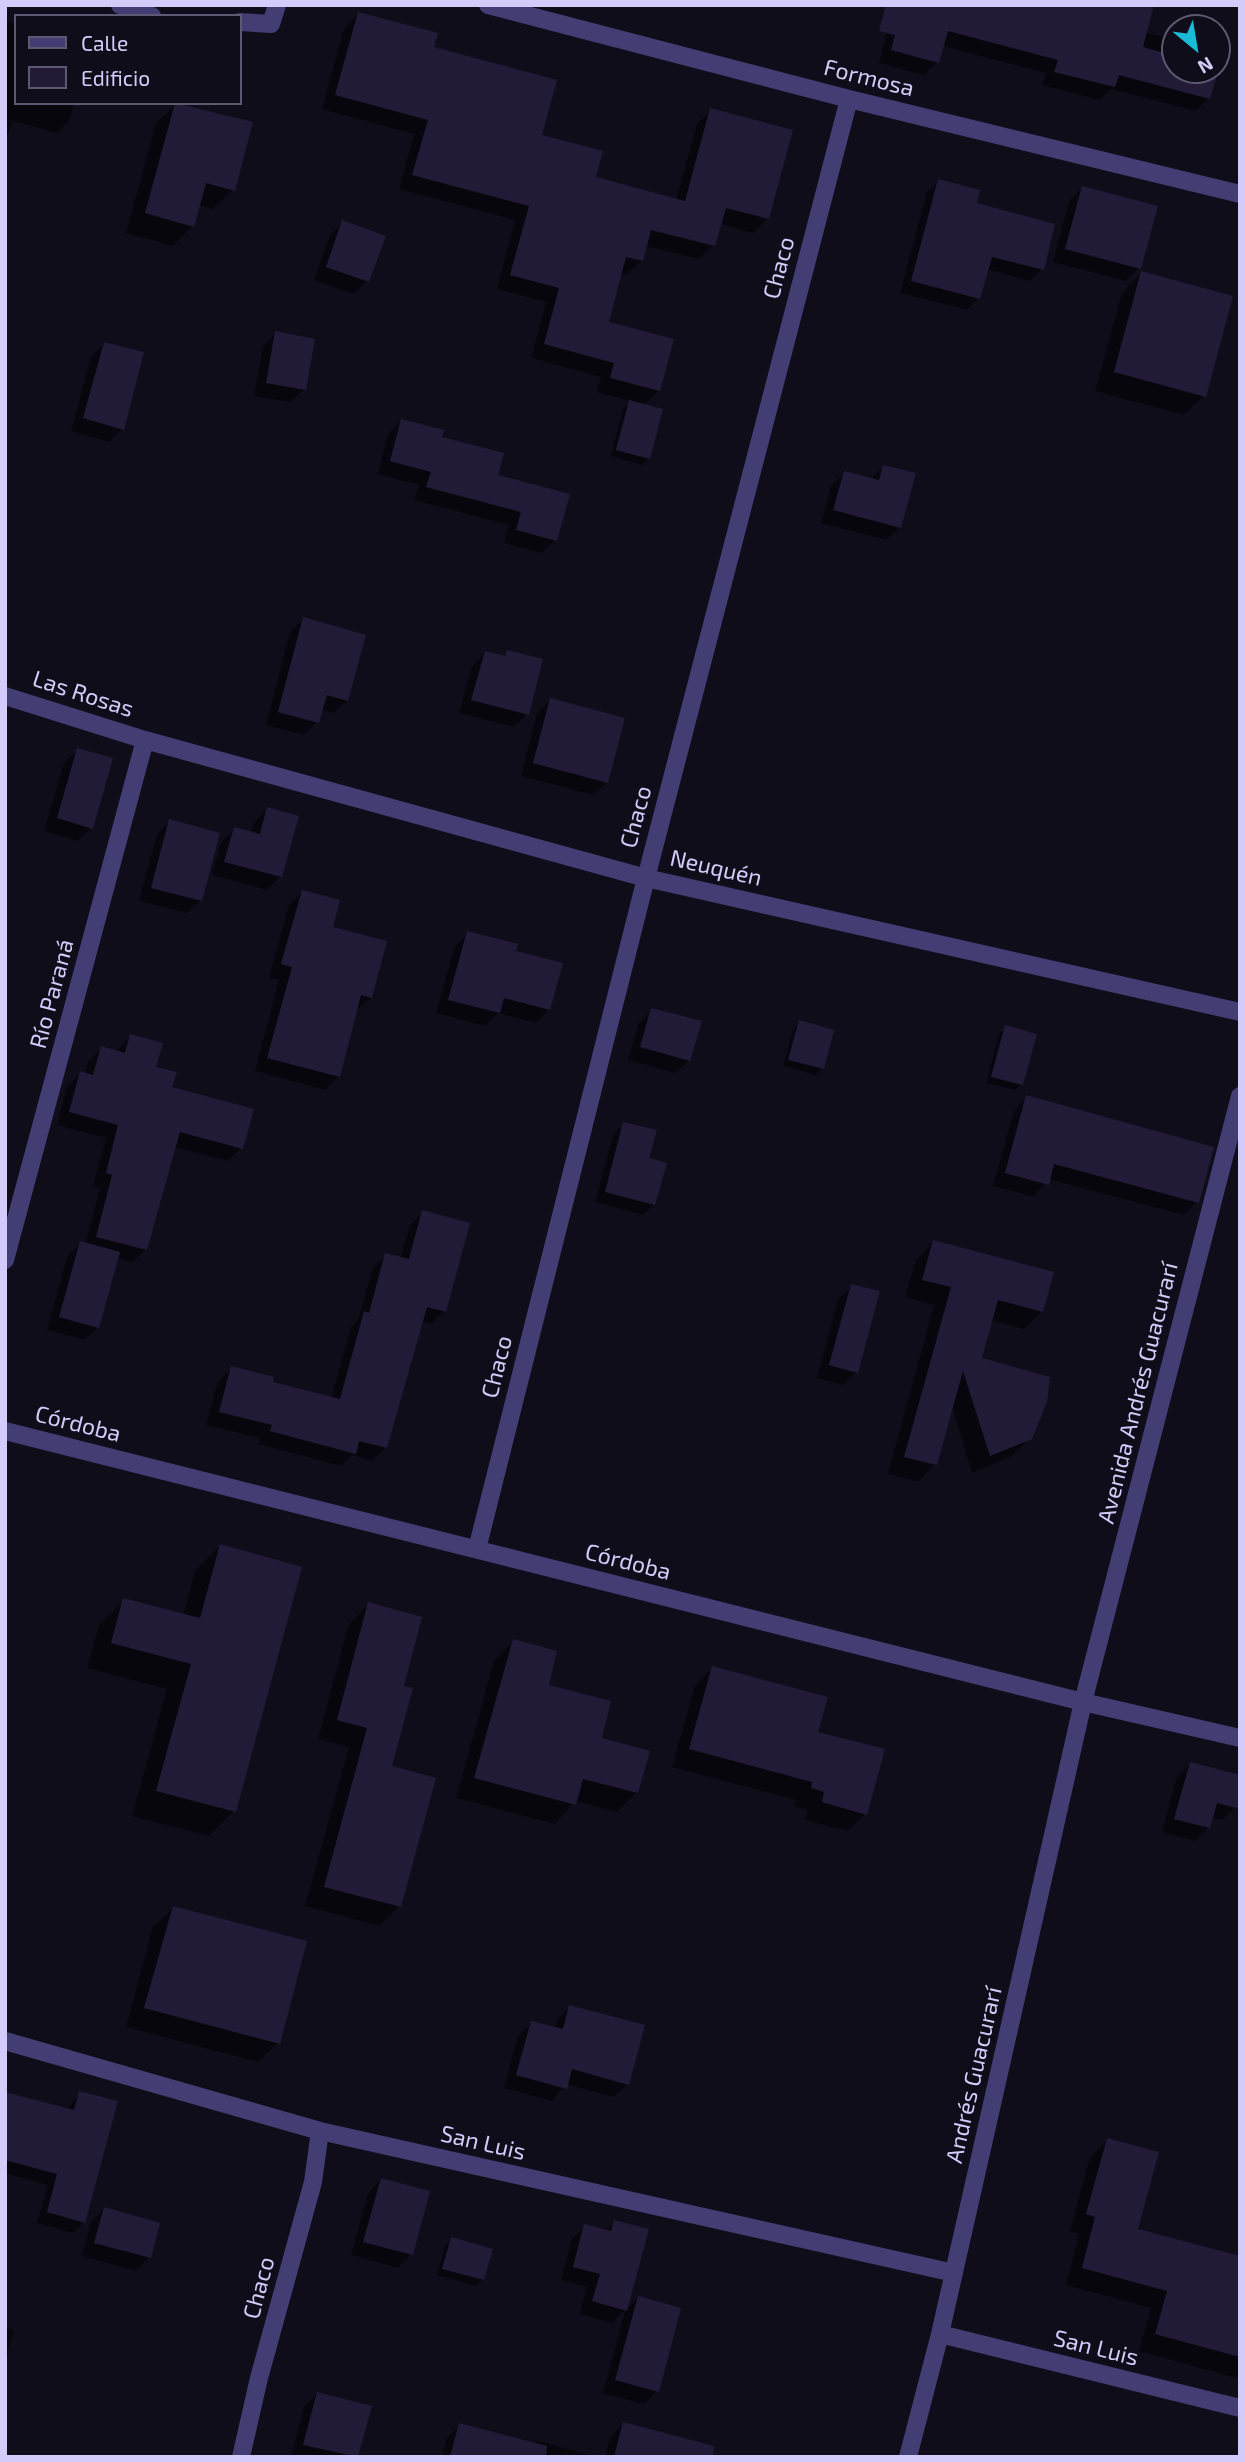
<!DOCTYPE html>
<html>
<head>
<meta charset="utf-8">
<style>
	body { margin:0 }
	#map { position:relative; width:1245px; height:2462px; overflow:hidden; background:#0f0d1a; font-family:"Exo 2",sans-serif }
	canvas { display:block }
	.frame { position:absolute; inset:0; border:7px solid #d3cbf9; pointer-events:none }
	.legend { position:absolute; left:14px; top:14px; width:228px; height:91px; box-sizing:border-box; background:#0f0d1a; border:2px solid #5d5973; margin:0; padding:9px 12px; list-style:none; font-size:21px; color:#d3cbf9 }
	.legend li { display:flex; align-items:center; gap:14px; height:35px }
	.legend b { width:35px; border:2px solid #5d5973 }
	.north { position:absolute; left:1161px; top:14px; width:70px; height:70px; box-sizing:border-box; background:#0f0d1a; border:2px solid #5d5973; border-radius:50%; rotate:150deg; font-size:19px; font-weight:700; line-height:28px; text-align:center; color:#d3cbf9 }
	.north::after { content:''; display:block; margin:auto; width:24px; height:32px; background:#1abad6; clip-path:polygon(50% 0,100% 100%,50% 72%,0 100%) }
</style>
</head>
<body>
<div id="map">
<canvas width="1245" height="2462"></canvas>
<div class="frame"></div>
<ul class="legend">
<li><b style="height:9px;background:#423d73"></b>Calle</li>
<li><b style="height:19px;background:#221b38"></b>Edificio</li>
</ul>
<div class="north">N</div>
</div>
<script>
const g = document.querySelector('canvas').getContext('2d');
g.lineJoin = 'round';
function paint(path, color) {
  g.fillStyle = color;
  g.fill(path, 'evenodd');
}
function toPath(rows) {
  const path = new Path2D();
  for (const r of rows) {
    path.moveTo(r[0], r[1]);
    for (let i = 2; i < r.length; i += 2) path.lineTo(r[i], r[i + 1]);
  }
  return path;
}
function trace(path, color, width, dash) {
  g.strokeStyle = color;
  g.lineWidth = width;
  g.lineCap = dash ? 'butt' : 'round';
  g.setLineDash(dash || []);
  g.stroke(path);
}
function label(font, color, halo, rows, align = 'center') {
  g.font = font + ' "Exo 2",sans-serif';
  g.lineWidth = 7;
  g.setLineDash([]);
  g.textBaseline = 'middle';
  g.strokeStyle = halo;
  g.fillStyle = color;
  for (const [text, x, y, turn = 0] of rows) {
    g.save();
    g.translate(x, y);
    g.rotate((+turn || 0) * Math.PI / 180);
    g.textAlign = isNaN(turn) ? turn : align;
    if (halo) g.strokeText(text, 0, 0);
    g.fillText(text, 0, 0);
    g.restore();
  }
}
const shadow = toPath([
	[894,5,1145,32,1175,40,1175,70,1209,98,1196,111,1111,89,1100,100,1042,85,1046,73,942,46,938,62,924,75,879,63],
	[358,14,432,48,594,179,676,201,697,124,711,110,768,218,753,233,720,224,714,245,699,259,645,246,641,261,627,275,620,273,606,323,659,390,643,406,661,411,648,459,642,465,611,456,623,409,631,401,597,392,601,377,531,358,546,302,497,289,515,220,399,189,414,134,322,109,344,29],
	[5,21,16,24,16,103,74,103,69,121,57,133,13,121,5,140],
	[1217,51,1221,52,1217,68],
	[176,104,233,190,213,209,198,205,193,226,173,246,126,233,156,123],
	[939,181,974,205,1042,269,1030,281,987,269,979,298,967,310,900,293,927,192],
	[1082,188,1139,268,1126,281,1053,262,1069,201],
	[343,222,367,281,354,294,314,280,330,235],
	[1141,273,1204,396,1184,415,1095,391,1122,293],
	[276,333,304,389,291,402,254,396,263,346],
	[104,344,122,429,109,442,71,431,91,357],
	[401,421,440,438,496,477,555,540,542,553,504,543,509,525,414,500,419,485,378,474,388,434],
	[883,467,900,527,886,540,821,523,831,486,844,473,870,480],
	[303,619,347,700,334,713,321,710,317,722,304,735,266,725,290,632],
	[508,652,527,714,514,727,459,713,472,666,485,653,502,657],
	[551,700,607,782,593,795,521,776,537,713],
	[78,750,91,828,78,841,44,831,64,763],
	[267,809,280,877,267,890,212,875,221,843,234,829,251,834,254,823],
	[170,821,200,900,187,913,139,901,157,834],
	[302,892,331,928,371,998,356,1010,339,1076,325,1090,255,1071,279,980,269,977,289,905],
	[468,933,514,952,549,1010,536,1023,498,1013,485,1026,436,1013,455,946],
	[652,1010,689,1060,675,1073,628,1060,639,1023],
	[800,1022,822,1068,816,1075,783,1066,794,1028],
	[1006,1027,1021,1084,1015,1090,986,1083,999,1034],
	[130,1036,170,1088,241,1148,228,1161,174,1147,146,1249,132,1263,117,1258,98,1327,85,1340,47,1330,67,1257,80,1243,85,1245,100,1188,93,1186,106,1138,57,1125,67,1086,81,1073,85,1074,88,1062,102,1048,116,1052],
	[1027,1097,1197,1202,1184,1215,1048,1179,1034,1197,993,1186,1014,1111],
	[624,1124,647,1160,654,1204,643,1215,595,1202,613,1135],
	[423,1212,445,1311,431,1324,421,1322,385,1448,372,1461,352,1455,341,1466,258,1444,260,1438,206,1425,218,1381,232,1368,271,1383,331,1399,351,1327,358,1320,373,1268,386,1255,400,1259,410,1225],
	[933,1242,1042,1311,1024,1329,991,1320,980,1359,1030,1438,1012,1456,972,1473,952,1406,935,1464,918,1482,888,1474,934,1305,905,1297,916,1260],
	[852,1286,856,1372,843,1385,817,1378,838,1299],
	[220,1546,234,1811,209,1836,132,1816,167,1689,87,1668,99,1625,124,1600,183,1616,195,1571],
	[369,1604,402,1687,390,1768,399,1906,380,1926,305,1906,349,1747,318,1739,349,1624],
	[513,1641,547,1686,599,1739,637,1792,617,1812,575,1801,555,1824,456,1798,494,1661],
	[712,1668,816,1733,865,1814,848,1831,805,1820,808,1810,794,1806,796,1800,672,1767,695,1686],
	[1190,1763,1235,1807,1222,1820,1211,1817,1209,1827,1195,1841,1162,1832,1177,1777],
	[173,1908,278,2043,258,2062,126,2027,153,1927],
	[570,2007,628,2084,614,2097,566,2084,552,2101,504,2088,518,2036,532,2023,554,2029,557,2020],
	[80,2093,84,2222,73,2233,37,2223,48,2185,5,2173,5,2094,67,2110],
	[1107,2140,1136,2230,1240,2258,1240,2379,1139,2351,1151,2308,1066,2285,1079,2234,1070,2231,1090,2157],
	[381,2179,411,2254,398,2268,351,2255,368,2193],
	[104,2209,149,2257,136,2271,82,2256,91,2222],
	[615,2222,625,2310,612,2323,580,2314,587,2287,561,2280,572,2239,585,2226,605,2231],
	[451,2239,483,2279,476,2286,437,2275,445,2246],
	[638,2298,657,2391,644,2404,603,2393,625,2311],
	[5,2328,14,2330,5,2364],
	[317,2394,370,2407,356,2457,291,2457,304,2407],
	[623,2424,709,2457,605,2457,610,2437],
	[460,2425,534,2445,538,2441,596,2457,442,2457,447,2438]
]);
const building = toPath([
	[886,5,1154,5,1143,47,1175,56,1175,70,1219,68,1210,99,1119,75,1115,87,1054,72,1058,60,948,31,939,63,891,50,895,35,879,31],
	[358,12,438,33,434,47,557,80,542,135,603,151,596,177,685,201,710,108,793,130,769,219,726,208,715,246,651,230,643,261,626,257,609,322,674,339,660,391,610,378,614,363,544,344,559,288,510,275,529,206,412,175,428,120,335,95],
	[175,103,253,122,235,191,206,183,194,227,145,213],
	[938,179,980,190,977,203,1055,224,1044,270,992,257,980,299,911,281],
	[1082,186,1158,206,1141,269,1065,249],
	[342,220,386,236,369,282,326,267],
	[1141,271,1233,296,1206,397,1114,372],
	[275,331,315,339,306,390,266,383],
	[104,342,144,352,124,430,83,418],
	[629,400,663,409,650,459,616,450],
	[401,419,444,430,442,437,504,453,498,475,570,494,557,541,516,530,521,512,426,487,431,472,390,461],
	[883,465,916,473,901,528,833,510,844,471,879,480],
	[303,617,366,635,348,701,327,695,319,723,278,712],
	[507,650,543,659,529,715,471,700,485,651,505,656],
	[550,698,625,718,608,783,533,763],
	[77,748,113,758,93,829,57,818],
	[267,807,299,816,282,877,224,862,234,827,260,834],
	[169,819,220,833,202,901,151,888],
	[302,890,340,900,333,927,387,941,372,998,361,995,340,1077,267,1058,292,967,281,964],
	[467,931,518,944,516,951,563,963,550,1010,504,998,500,1013,448,1000],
	[651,1008,702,1021,690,1061,640,1047],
	[799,1020,834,1030,824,1069,788,1060],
	[1005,1025,1037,1034,1023,1085,991,1077],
	[130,1034,163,1043,156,1067,177,1072,172,1087,254,1109,243,1149,180,1132,147,1250,96,1237,112,1175,106,1173,118,1125,69,1112,80,1071,93,1075,101,1046,125,1053],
	[1026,1095,1214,1147,1199,1203,1054,1164,1049,1185,1005,1173],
	[623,1122,657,1130,649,1158,667,1163,655,1205,605,1192],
	[422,1210,470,1223,446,1312,427,1307,387,1448,359,1441,356,1454,270,1431,272,1425,219,1412,231,1366,274,1377,273,1382,340,1399,364,1311,369,1313,385,1253,409,1259],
	[933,1240,1054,1272,1043,1312,998,1300,982,1358,1050,1377,1047,1402,1032,1439,990,1456,963,1371,937,1465,904,1457,951,1287,922,1280],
	[80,1241,120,1252,99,1328,59,1317],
	[851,1284,880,1291,858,1373,829,1365],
	[220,1544,302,1567,236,1812,156,1791,191,1664,111,1643,123,1598,200,1618],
	[368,1602,422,1617,404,1686,413,1688,392,1766,436,1778,401,1907,324,1887,367,1728,337,1720],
	[513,1639,557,1651,549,1685,611,1701,602,1738,650,1751,638,1793,583,1779,576,1805,474,1778],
	[712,1666,828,1697,818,1732,885,1749,867,1815,822,1802,824,1792,811,1788,812,1782,689,1749],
	[1190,1762,1240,1775,1240,1809,1217,1803,1210,1828,1174,1819],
	[173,1906,307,1941,280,2044,144,2008],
	[569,2005,645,2025,629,2085,572,2069,567,2089,516,2075,531,2021,563,2029],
	[79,2091,118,2101,85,2223,47,2212,57,2174,5,2160,5,2092,74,2110],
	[1107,2138,1159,2152,1138,2229,1240,2256,1240,2357,1155,2334,1167,2291,1082,2268,1095,2217,1086,2214],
	[381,2178,430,2191,413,2255,363,2242],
	[104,2207,160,2223,151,2258,94,2243],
	[614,2220,649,2229,627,2311,592,2301,600,2274,573,2267,584,2224,611,2231],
	[451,2237,493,2249,484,2280,442,2269],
	[638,2296,681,2308,659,2392,615,2380],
	[317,2392,372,2406,358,2457,303,2445],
	[623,2422,714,2446,713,2457,614,2457],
	[459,2423,547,2446,546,2457,450,2457]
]);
const minor = toPath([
	[120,5,152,16],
	[488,5,849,99,1240,194],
	[240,22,271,24,277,5],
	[5,696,145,740,646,878,1240,1012],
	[5,1260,145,740],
	[5,1431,1083,1702,1240,1738],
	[477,1549,646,878,849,99],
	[5,2041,320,2131,954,2273],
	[940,2334,1240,2408],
	[241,2457,259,2378,313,2182,320,2131],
	[908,2457,940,2334,1083,1702]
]);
const tertiary = toPath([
	[1083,1702,1240,1096]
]);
const streetNames = [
	["Formosa",869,78,14],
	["Chaco",779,268,-75],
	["Las Rosas",83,694,18],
	["Chaco",636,817,-75],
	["Neuquén",716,868,13],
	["Río Paraná",52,994,-75],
	["Chaco",497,1367,-76],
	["Avenida Andrés Guacurarí",1138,1393,-76],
	["Córdoba",78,1424,14],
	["Córdoba",628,1562,14],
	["Andrés Guacurarí",974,2075,-77],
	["San Luis",483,2143,13],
	["Chaco",259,2288,-75],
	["San Luis",1096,2348,14]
];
paint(shadow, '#0007');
paint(building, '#221b38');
trace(minor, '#423d73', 18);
trace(tertiary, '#423d73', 18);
label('23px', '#d3cbf9', '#0f0d1a', streetNames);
</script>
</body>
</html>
